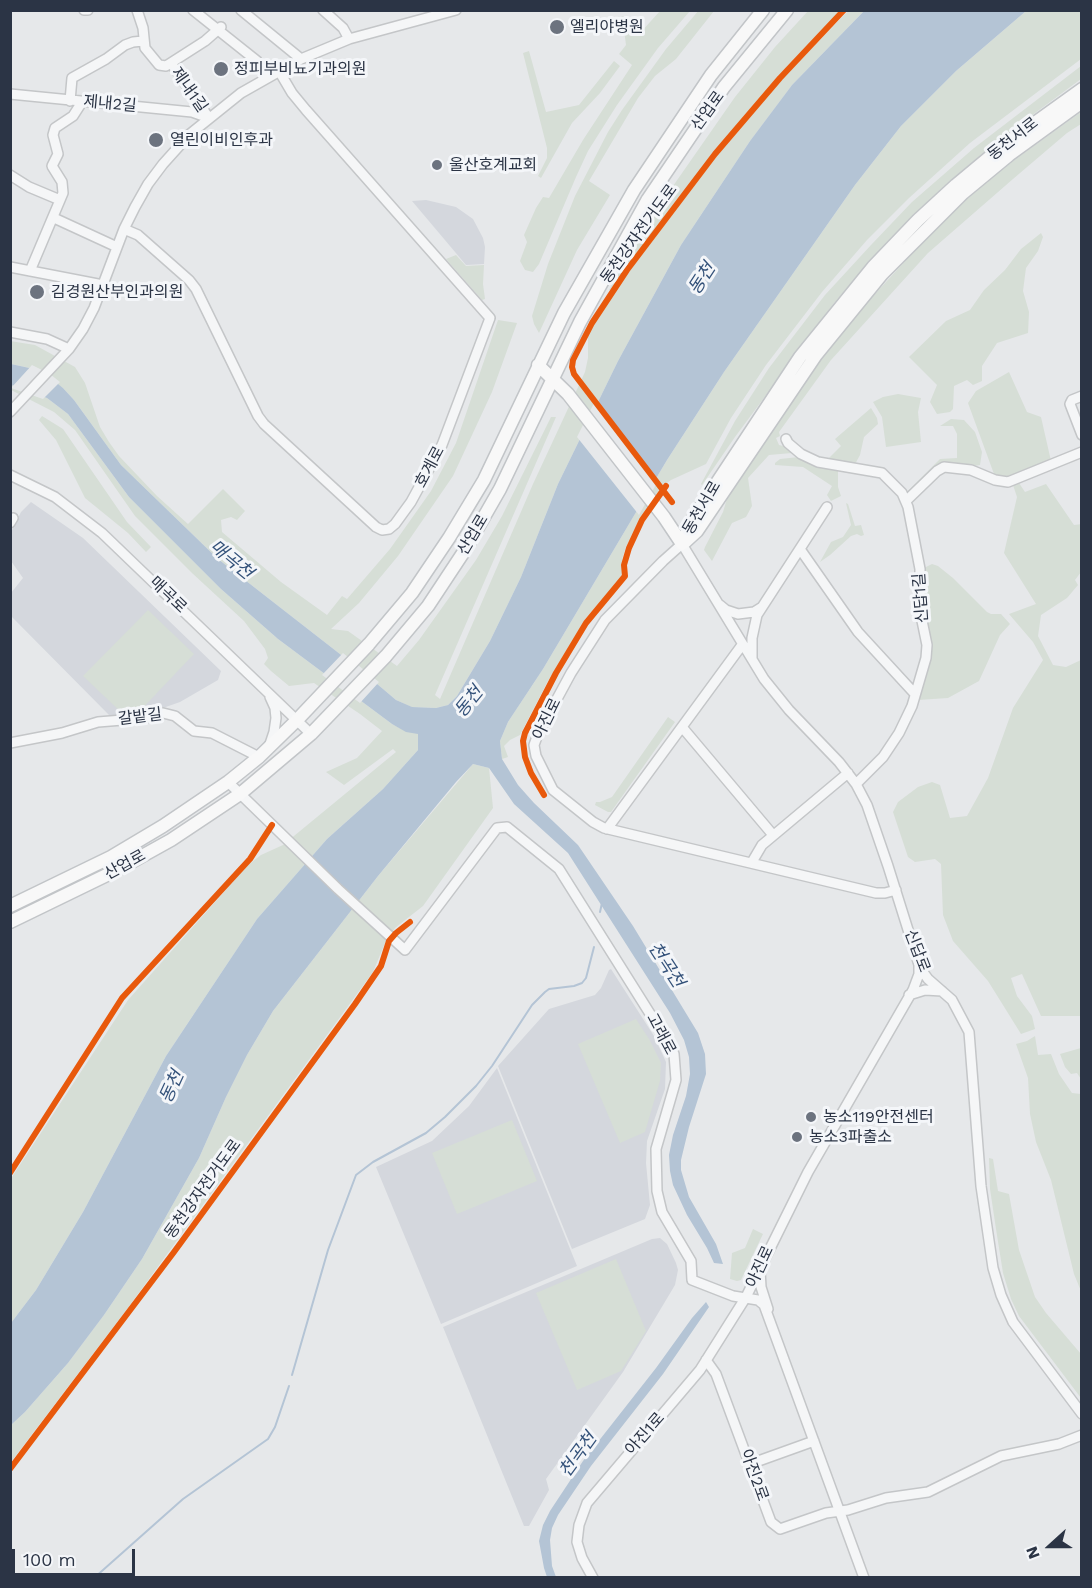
<!DOCTYPE html>
<html>
<head>
<meta charset="utf-8">
<style>
	body { margin:0 }
	#map { position:relative; width:1092px; height:1588px; overflow:hidden; background:#e6e8ea; font-family:"Work Sans",sans-serif }
	canvas { display:block }
	.frame { position:absolute; inset:0; border:12px solid #2b3445; pointer-events:none }
	.north { position:absolute; left:1020px; top:1516px; width:60px; height:60px; -webkit-text-stroke:4px #f4f6f9; paint-order:stroke; rotate:249deg; font-size:16px; font-weight:700; line-height:24px; text-align:center; color:#2b3445 }
	.north::after { content:''; display:block; margin:auto; width:21px; height:27px; background:#2b3445; clip-path:polygon(50% 0,100% 100%,50% 72%,0 100%) }
	.scale { position:absolute; left:12px; top:1549px; width:123px; height:27px; box-sizing:border-box; border:3px solid #2b3445; border-top:0; padding-left:8px; font-size:18px; line-height:21px; white-space:nowrap; color:#2b3445; -webkit-text-stroke:4px #f4f6f9; paint-order:stroke }
</style>
</head>
<body>
<div id="map">
<canvas width="1092" height="1588"></canvas>
<div class="frame"></div>
<div class="north">N</div>
<div class="scale">100 m</div>
</div>
<script>
const g = document.querySelector('canvas').getContext('2d');
g.lineJoin = 'round';
function paint(path, color) {
  g.fillStyle = color;
  g.fill(path, 'evenodd');
}
function toPath(rows) {
  const path = new Path2D();
  for (const r of rows) {
    path.moveTo(r[0], r[1]);
    for (let i = 2; i < r.length; i += 2) path.lineTo(r[i], r[i + 1]);
  }
  return path;
}
function trace(path, color, width, dash) {
  g.strokeStyle = color;
  g.lineWidth = width;
  g.lineCap = dash ? 'butt' : 'round';
  g.setLineDash(dash || []);
  g.stroke(path);
}
function label(font, color, halo, rows, align = 'center') {
  g.font = font + ' "Work Sans","Noto Sans KR",sans-serif';
  g.lineWidth = 6;
  g.setLineDash([]);
  g.textBaseline = 'middle';
  g.strokeStyle = halo;
  g.fillStyle = color;
  for (const [text, x, y, turn = 0] of rows) {
    g.save();
    g.translate(x, y);
    g.rotate((+turn || 0) * Math.PI / 180);
    g.textAlign = isNaN(turn) ? turn : align;
    if (halo) g.strokeText(text, 0, 0);
    g.fillText(text, 0, 0);
    g.restore();
  }
}
const built = toPath([
	[426,200,456,207,473,219,483,238,485,247,484,264,466,265,412,201],
	[31,502,83,538,221,671,218,680,180,702,137,717,109,715,11,616,11,593,23,578,11,561,10,534,21,512],
	[611,969,654,1036,666,1062,665,1089,647,1141,646,1163,650,1205,645,1219,572,1249,498,1066,549,1009,595,995,601,988,609,970],
	[497,1068,577,1266,441,1324,376,1167,432,1141,469,1106],
	[660,1238,667,1244,676,1263,678,1270,675,1285,623,1372,546,1479,549,1490,529,1526,524,1526,443,1327,652,1239]
]);
const green = toPath([
	[699,10,714,11,676,59,655,76,638,98,589,181,610,195,577,250,539,333,534,324,532,316,548,264,575,196,608,132,622,110,666,49],
	[660,11,690,11,658,48,617,105,588,151,576,177,539,264,533,272,525,270,520,261,527,242,524,235,536,208,543,197,549,198,583,140,632,65,619,54,626,45,624,30,613,22,615,19,623,16,641,32],
	[808,11,841,11,778,76,714,152,611,291,609,290,657,209,735,97,775,47],
	[848,11,864,11,792,85,750,141,681,245,618,361,558,484,521,577,490,641,457,696,448,705,436,708,411,707,396,700,363,672,218,559,121,465,74,400,63,388,34,369,11,364,10,341,35,345,75,367,85,383,100,427,109,442,119,456,157,496,188,524,223,489,245,511,237,520,231,517,221,520,222,532,281,582,327,615,342,596,347,599,390,549,431,491,456,443,498,320,517,323,492,392,453,476,398,556,359,603,331,629,348,631,397,666,419,640,476,560,502,516,551,417,556,417,435,695,440,699,533,484,585,372,588,358,588,336,594,323,629,271,717,155,782,79],
	[1026,11,1081,11,1081,59,970,143,909,198,867,240,822,292,766,365,731,418,706,464,671,480,664,485,654,498,640,519,626,547,622,559,623,575,586,618,548,681,520,735,510,740,504,746,508,757,502,759,500,741,508,722,543,669,667,460,724,372,855,185,901,126,956,71],
	[529,51,546,112,579,105,614,61,620,66,600,93,572,123,541,178,538,176,547,158,547,148,523,53],
	[1081,66,1081,79,1000,139,951,180,913,215,869,263,835,302,735,437,702,485,701,484,735,421,769,368,825,295,871,245,912,202,974,148],
	[1081,112,1081,124,1067,133,1013,179,928,253,831,360,779,432,780,436,776,438,779,445,787,447,793,451,792,453,769,455,748,478,752,506,746,517,732,523,712,561,704,550,705,547,723,512,729,492,820,359,853,318,929,235,967,199,1013,161],
	[1041,233,1043,237,1038,251,1026,268,1023,291,1029,312,1028,333,997,343,982,366,982,381,973,385,967,380,954,386,953,409,950,412,937,414,930,402,937,385,909,357,946,321,970,310,984,290,1005,270,1021,249],
	[456,255,466,266,484,265,483,284,485,299,482,300,446,259],
	[1009,372,1027,412,1041,417,1051,461,1011,479,997,477,994,474,968,403,976,391],
	[11,385,47,398,68,414,129,497,221,589,278,639,392,724,406,731,418,733,418,750,383,789,327,839,257,919,166,1056,83,1212,36,1290,11,1323,10,1180,128,1000,248,865,261,855,283,845,396,752,393,749,344,785,326,772,357,758,382,731,360,714,314,683,289,686,271,671,264,664,268,658,265,649,244,621,192,573,135,516,75,430,54,412,11,390],
	[898,394,921,398,918,412,921,442,886,447,882,417,873,402,883,397],
	[871,408,877,418,878,424,864,437,860,455,854,466,830,461,829,458,841,446,835,439],
	[42,416,63,429,127,522,151,547,146,552,128,533,85,498,56,440,39,420],
	[951,419,964,420,975,432,982,452,980,465,974,466,945,464,908,493,907,492,940,459,957,458,957,434,953,426,940,426],
	[799,457,838,471,838,487,841,496,831,501,827,495,832,486,803,467,775,465,775,463,780,459],
	[1019,483,1025,492,1046,484,1074,525,1082,524,1081,572,1075,580,1078,585,1067,598,1041,615,1038,636,1053,665,1066,667,1081,660,1081,1016,1041,1016,1022,974,1011,978,1017,996,1032,1016,1035,1029,1021,1034,988,981,953,941,943,915,941,864,935,859,915,862,908,857,893,812,898,802,918,787,932,782,940,785,950,818,967,816,988,778,1013,708,1043,660,1033,642,1009,614,1036,604,1004,553,1017,497,1013,485],
	[846,503,848,504,855,526,861,525,864,535,861,536,857,534,851,536,830,555,820,562,831,542,843,537,851,525],
	[932,564,938,566,953,578,987,612,991,614,1001,614,1010,624,1000,635,979,681,948,698,918,700,927,669,923,610,924,568],
	[148,610,194,654,136,715,124,715,83,676],
	[668,717,675,722,611,812,608,812,595,805,596,802,600,802,612,797],
	[473,764,489,768,493,808,423,906,395,928,385,943,373,972,127,1309,11,1462,11,1425,25,1412,68,1363,104,1315,142,1259,199,1158,226,1097,247,1055,273,1011,378,876],
	[636,1019,649,1039,661,1063,660,1081,645,1132,620,1143,578,1044],
	[1035,1036,1038,1055,1051,1054,1059,1074,1072,1093,1081,1094,1081,1291,1074,1274,1051,1180,1036,1142,1030,1114,1028,1078,1016,1044,1027,1041],
	[1081,1048,1081,1079,1077,1073,1071,1074,1065,1067,1060,1054],
	[512,1120,537,1181,457,1214,432,1153],
	[989,1158,993,1159,998,1191,1009,1194,1019,1250,1035,1297,1046,1313,1081,1354,1081,1398,1019,1316,1011,1299,1003,1273,996,1229,990,1189],
	[753,1229,763,1234,741,1280,737,1281,730,1279,732,1253,745,1248],
	[616,1259,646,1331,621,1371,577,1390,536,1293]
]);
const water = toPath([
	[864,11,1026,11,956,71,901,126,855,185,724,372,667,460,543,669,508,722,500,741,502,759,518,785,534,803,578,845,633,926,698,1033,705,1054,706,1074,689,1127,681,1160,681,1170,689,1197,716,1244,723,1264,714,1263,707,1248,687,1215,673,1185,670,1171,669,1155,673,1135,686,1096,690,1074,689,1057,684,1040,670,1013,568,853,514,804,489,768,473,764,456,782,378,876,273,1011,247,1055,226,1097,199,1158,142,1259,104,1315,68,1363,25,1412,11,1425,11,1323,36,1290,83,1212,166,1056,257,919,327,839,383,789,418,750,418,734,406,732,392,724,278,639,221,589,129,497,68,414,47,398,11,385,11,364,34,369,48,376,63,388,74,400,121,465,218,559,363,672,396,700,412,707,436,708,448,705,457,696,490,641,521,577,558,484,618,361,681,245,750,141,792,85],
	[706,1302,709,1307,663,1374,591,1466,558,1515,552,1528,550,1540,552,1566,556,1577,547,1577,544,1568,539,1541,543,1525,550,1511,583,1461,656,1368,692,1318]
]);
const pier = toPath([
	[32,365,50,374,60,382,43,399,11,388],
	[596,399,658,481,639,515,577,437],
	[343,653,379,682,360,703,322,675]
]);
const stream = toPath([
	[600,912,602,903],
	[292,1375,328,1250,356,1175,373,1162,426,1133,445,1117,476,1086,492,1066,532,1005,545,992,549,989,574,986,582,983,586,978,594,947],
	[94,1578,183,1499,268,1439,275,1427,289,1386]
]);
const minor = toPath([
	[84,10,88,10],
	[137,10,143,28,145,48,159,65,166,66,205,41,221,27],
	[193,10,257,61,266,78],
	[241,10,301,59],
	[323,10,343,28,349,39],
	[171,63,209,118],
	[10,94,192,112,209,118],
	[70,101,72,78,106,59,125,45,133,42,143,41],
	[10,175,29,187,60,200],
	[54,218,117,247],
	[124,229,138,235,189,280,196,289,258,416,264,424,376,527,382,530,389,529,395,524,411,502,442,445,490,318,306,110,292,93,279,71],
	[10,267,103,285],
	[30,271,63,193,62,182,52,166,58,154,53,135,55,128,73,116,82,102],
	[10,332,47,339,69,349],
	[1082,396,1072,400,1070,404,1082,435],
	[10,412,69,349,83,329,94,308,124,229,135,207,148,184,163,164,190,134,241,93,301,59,349,39,456,10],
	[786,439,788,443,801,454,818,462,882,473,902,493,908,507,920,569,920,611,927,645,926,658,912,706,899,733,883,757,856,784],
	[10,475,55,497,102,533,311,734],
	[907,500,937,471,944,467,971,470,995,480,1008,482,1082,452],
	[10,523,13,518],
	[800,549,858,632,915,694],
	[720,605,726,610,738,614,754,612,762,607],
	[752,658,752,638,757,615,827,507],
	[682,727,773,835],
	[10,743,62,733,98,722,147,718,163,713,175,716,194,731,212,733,259,757],
	[270,744,274,732,276,718,275,708,270,697],
	[228,782,338,889,405,950,497,828,507,827,559,869,664,1036,674,1054,676,1080,656,1149,657,1191,662,1212,691,1261,692,1280,733,1296,758,1300,764,1305,864,1578],
	[607,829,742,645],
	[752,862,762,845,848,773],
	[896,890,885,893,876,893,604,828,593,822,553,790,536,756,534,745,538,734,571,673,605,620,663,561,682,544,764,679,789,710,839,762,856,784,867,805,888,866,920,968,928,979,952,1000,969,1032,981,1186,993,1268,1001,1295,1013,1322,1082,1414],
	[909,995,925,990,942,991],
	[760,1270,761,1287,768,1309],
	[706,1360,716,1374,771,1522,780,1529,826,1513,848,1510,886,1498,928,1492,1001,1456,1059,1444,1082,1435],
	[750,1464,814,1441],
	[593,1578,582,1558,577,1542,579,1525,587,1503,700,1370,746,1297,808,1172,913,990,919,974,919,966]
]);
const major = toPath([
	[538,365,568,394,664,517,682,544],
	[685,542,697,531,816,355,882,274,963,193,1009,155,1082,102],
	[682,544,691,522,800,357,873,267,918,220,956,185,1004,145,1082,89],
	[10,906,111,857,163,826,228,782,259,757,297,720,369,644,412,593,449,538,484,480,564,313,634,190,711,75,763,10],
	[10,922,117,870,171,840,240,794,311,734,386,656,428,606,465,550,500,489,580,322,648,199,724,87,787,10]
]);
const cycleway = toPath([
	[672,502,574,374,572,367,573,360,592,323,627,270,715,154,780,78,844,10],
	[544,795,531,773,525,757,523,741,525,733,556,673,586,623,625,576,624,565,629,548,642,520,666,486],
	[10,1173,122,998,250,859,272,825],
	[10,1469,174,1252,355,1004,381,966,389,941,396,933,410,922]
]);
const markers = [
	[557,27,8,"#6c737f"],
	[221,69,8,"#6c737f"],
	[156,140,8,"#6c737f"],
	[437,165,6,"#6c737f"],
	[37,292,8,"#6c737f"],
	[811,1117,6,"#6c737f"],
	[797,1137,6,"#6c737f"]
];
const poiNames = [
	["엘리야병원",570,27],
	["정피부비뇨기과의원",234,69],
	["열린이비인후과",170,140],
	["울산호계교회",449,165],
	["김경원산부인과의원",51,292],
	["농소119안전센터",823,1117],
	["농소3파출소",809,1137]
];
const streetNames = [
	["제내1길",189,90,55],
	["제내2길",110,104,5],
	["산업로",708,111,-54],
	["동천서로",1013,139,-38],
	["동천강자전거도로",639,234,-54],
	["호계로",430,467,-62],
	["동천서로",702,508,-60],
	["산업로",473,535,-59],
	["매곡로",168,595,44],
	["신답1길",921,598,-94],
	["갈밭길",140,717,-7],
	["아진로",547,719,-64],
	["산업로",125,865,-29],
	["신답로",917,951,69],
	["고래로",661,1034,62],
	["동천강자전거도로",203,1189,-54],
	["아진로",760,1267,-65],
	["아진1로",645,1434,-49],
	["아진2로",754,1475,70]
];
const waterNames = [
	["동천",702,279,-57],
	["매곡천",231,560,40],
	["동천",469,702,-51],
	["천곡천",666,965,57],
	["동천",172,1087,-65],
	["천곡천",578,1455,-54]
];
paint(built, '#d4d7dd');
paint(green, '#d6ded6');
paint(water, '#b4c4d5');
paint(pier, '#e6e8ea');
trace(stream, '#b4c4d5', 2);
trace(minor, '#c4c6c8', 12);
trace(major, '#c2c5c8', 15);
trace(minor, '#f5f6f7', 9);
trace(major, '#f8f8f8', 12);
trace(cycleway, '#e8590c', 6);
for (const [x, y, r, color] of markers) {
  const dot = new Path2D();
  dot.arc(x, y, r, 0, 2 * Math.PI);
  g.fillStyle = color;
  g.fill(dot);
  trace(dot, '#f4f6f9', 2);
}
label('16px', '#2b3445', '#f4f6f9', poiNames, 'left');
label('16px', '#2b3445', '#f4f6f9', streetNames);
label('italic 18px', '#34527a', '#f4f6f9', waterNames);
</script>
</body>
</html>
